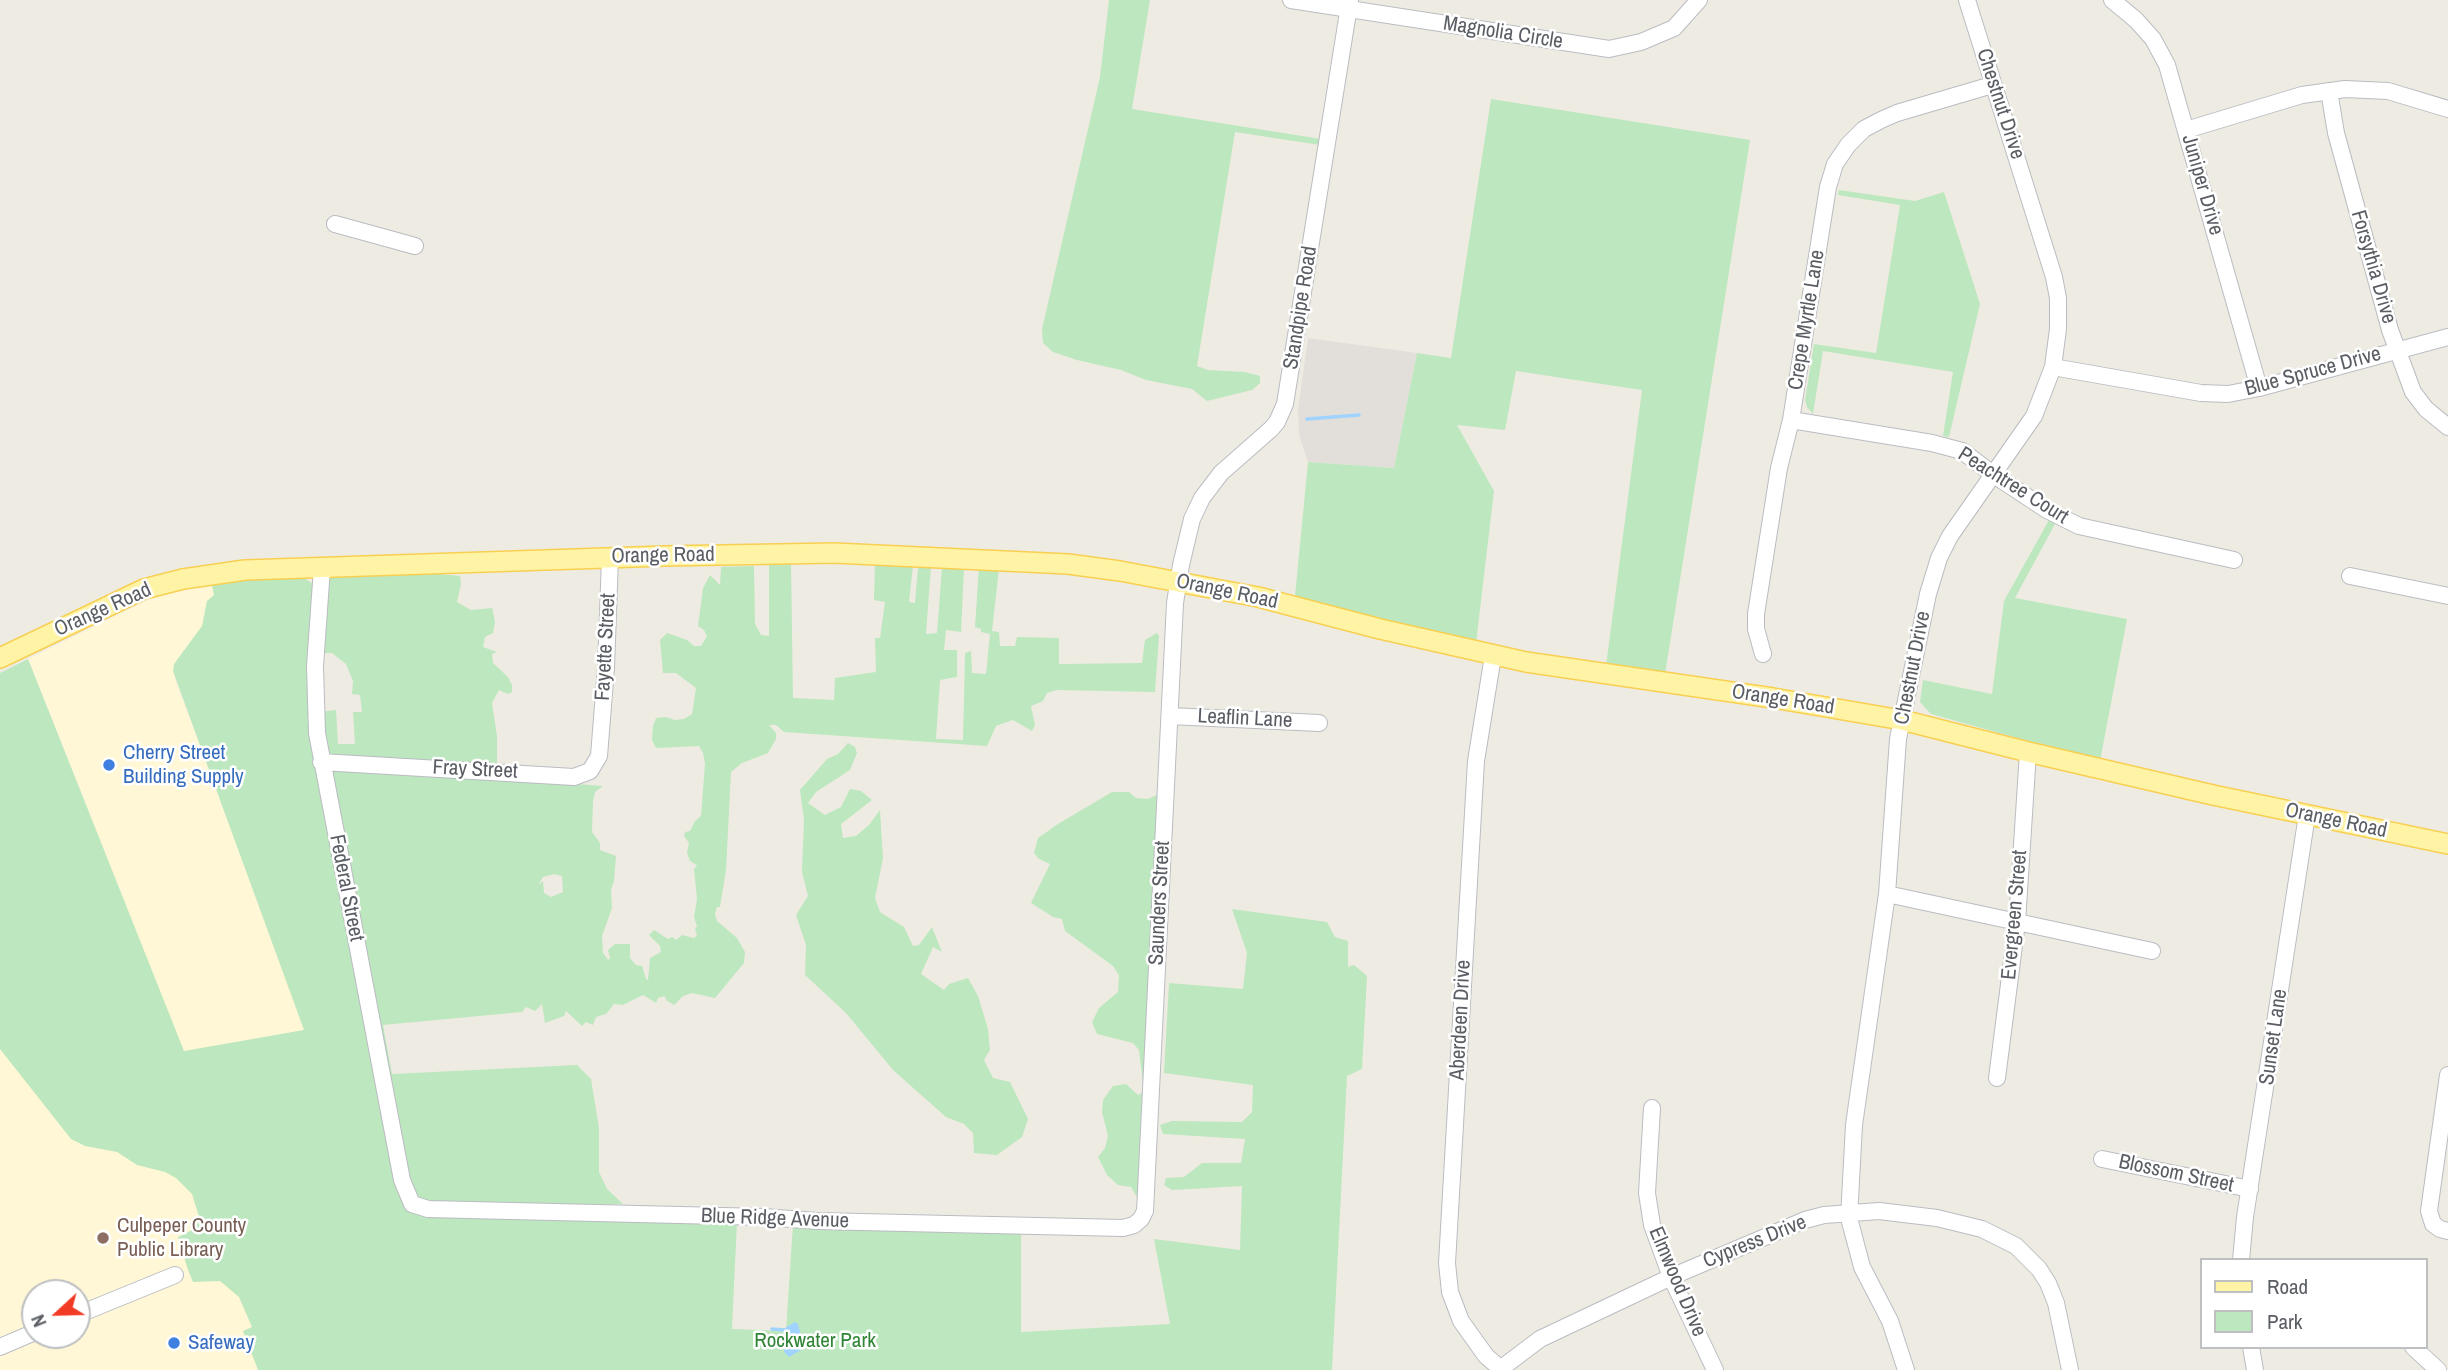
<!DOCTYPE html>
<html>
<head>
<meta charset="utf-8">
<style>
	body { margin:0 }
	#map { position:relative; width:2448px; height:1370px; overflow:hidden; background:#eeece2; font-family:"Archivo Narrow",sans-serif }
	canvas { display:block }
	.legend { position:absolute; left:2200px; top:1258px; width:228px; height:91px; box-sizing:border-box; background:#fff; border:2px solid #bdbfc1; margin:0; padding:9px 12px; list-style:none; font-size:21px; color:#5a5e64 }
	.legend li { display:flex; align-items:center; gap:14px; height:35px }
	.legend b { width:35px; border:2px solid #bdbfc1 }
	.north { position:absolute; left:21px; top:1279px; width:70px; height:70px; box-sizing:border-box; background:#fff; border:2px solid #bdbfc1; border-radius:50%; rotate:248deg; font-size:19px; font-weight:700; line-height:28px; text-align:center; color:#5a5e64 }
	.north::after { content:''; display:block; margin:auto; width:24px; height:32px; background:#f23b25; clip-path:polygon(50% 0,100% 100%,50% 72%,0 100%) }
</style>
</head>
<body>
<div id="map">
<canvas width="2448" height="1370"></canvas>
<ul class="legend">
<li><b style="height:9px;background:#fff4a6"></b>Road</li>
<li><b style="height:19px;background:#bde7be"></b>Park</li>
</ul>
<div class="north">N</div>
</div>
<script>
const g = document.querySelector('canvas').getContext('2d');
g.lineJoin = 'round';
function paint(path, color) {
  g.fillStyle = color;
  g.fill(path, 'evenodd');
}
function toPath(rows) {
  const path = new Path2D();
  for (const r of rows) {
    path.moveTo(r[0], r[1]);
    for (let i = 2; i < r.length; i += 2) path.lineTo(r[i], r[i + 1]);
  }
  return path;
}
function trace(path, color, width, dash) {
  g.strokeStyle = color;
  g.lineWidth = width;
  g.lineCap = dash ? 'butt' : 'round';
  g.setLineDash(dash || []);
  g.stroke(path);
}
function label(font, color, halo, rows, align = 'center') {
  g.font = font + ' "Archivo Narrow",sans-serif';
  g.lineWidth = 5;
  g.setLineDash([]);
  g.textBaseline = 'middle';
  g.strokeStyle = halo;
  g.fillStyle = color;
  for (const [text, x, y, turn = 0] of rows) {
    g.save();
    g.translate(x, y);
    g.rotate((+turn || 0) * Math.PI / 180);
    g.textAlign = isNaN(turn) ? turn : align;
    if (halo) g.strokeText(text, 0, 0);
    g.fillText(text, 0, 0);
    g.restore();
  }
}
const commercial = toPath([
	[211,581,221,629,175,678,305,1030,185,1052,269,1370,0,1370,0,972,134,926,28,659,160,594],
	[35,1293,77,1293,77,1335,35,1335]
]);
const industrial = toPath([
	[1308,338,1417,353,1394,468,1308,462,1299,435,1298,410]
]);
const green = toPath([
	[1109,0,1150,0,1132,109,1321,139,1320,145,1235,132,1197,366,1208,370,1245,372,1260,376,1260,383,1252,390,1207,401,1192,389,1146,380,1121,370,1077,360,1053,352,1043,343,1042,329,1100,77],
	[1491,99,1750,140,1665,674,1606,666,1642,390,1516,371,1505,430,1457,425,1494,491,1476,643,1312,603,1295,596,1308,462,1394,468,1417,353,1451,358],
	[1839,190,1915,201,1944,192,1980,304,1949,437,1943,436,1953,372,1823,351,1813,414,1807,407,1805,400,1814,344,1876,353,1900,205,1838,195],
	[2049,520,2055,524,2015,598,2127,619,2100,761,1931,714,1920,702,1923,680,1992,694,2004,601],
	[769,562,791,562,793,698,834,700,835,678,876,672,875,638,880,638,885,602,874,600,875,563,913,566,909,602,915,603,918,567,931,566,926,634,937,633,942,567,964,568,961,632,946,630,944,650,957,650,957,677,940,680,936,739,963,740,965,653,971,651,972,673,986,674,990,634,981,632,981,629,975,627,979,566,999,569,992,631,999,632,1000,646,1015,646,1017,637,1059,638,1059,664,1142,663,1145,640,1157,633,1159,636,1155,692,1056,690,1047,693,1043,701,1031,706,1035,725,1032,731,1013,720,996,726,987,746,784,732,776,725,769,725,776,733,776,739,768,753,742,763,731,772,726,870,720,907,717,907,715,914,717,921,737,938,745,952,744,963,715,998,692,993,683,996,674,1005,666,1000,665,996,658,998,656,1003,643,995,623,1005,614,1004,606,1014,596,1017,593,1025,586,1022,582,1026,566,1011,564,1016,545,1023,542,1004,535,1011,526,1007,522,1012,383,1025,392,1074,577,1065,591,1079,599,1128,599,1172,607,1189,623,1204,566,1206,419,1202,410,1193,320,712,336,710,338,744,355,744,353,712,362,712,360,695,352,694,353,681,346,664,332,653,324,653,327,575,430,573,460,576,461,584,457,602,471,610,492,608,495,622,493,633,485,637,483,647,497,652,492,654,493,663,508,677,512,685,512,692,508,694,499,690,492,703,497,736,497,778,603,786,595,792,593,801,592,832,600,843,600,850,616,856,614,881,611,890,612,908,602,936,603,953,608,960,610,958,608,950,615,944,630,944,630,958,636,965,642,966,646,979,648,980,650,958,661,952,660,946,649,935,654,930,668,939,672,937,676,940,682,935,694,938,697,935,695,929,697,926,694,917,697,899,694,869,697,865,690,861,687,853,689,843,684,836,685,832,690,831,695,821,701,816,705,764,703,753,699,746,656,748,652,740,653,726,656,718,666,717,675,720,684,719,692,714,696,688,676,673,663,673,660,640,667,633,687,640,694,646,701,646,707,636,704,630,698,626,703,588,710,575,720,585,721,567,754,566,755,624,761,635,769,636],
	[554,874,562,876,563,892,551,897,544,893,543,881,538,885,543,877],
	[303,577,313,584,308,699,407,1207,737,1221,732,1329,786,1331,793,1224,1021,1232,1021,1332,1170,1324,1154,1239,1240,1250,1242,1186,1172,1190,1164,1185,1166,1178,1184,1177,1202,1163,1241,1163,1245,1139,1163,1134,1160,1125,1172,1121,1242,1122,1252,1112,1253,1085,1164,1073,1169,983,1243,989,1247,953,1232,909,1327,922,1335,937,1348,941,1348,967,1354,965,1367,976,1362,1069,1347,1076,1332,1370,258,1370,243,1331,252,1327,239,1297,220,1281,193,1282,188,1270,178,1237,194,1229,200,1220,192,1194,176,1178,165,1172,137,1165,117,1152,85,1146,71,1139,0,1049,0,673,28,659,184,1051,304,1030,173,671,174,664,202,626,207,601,214,595,211,581],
	[848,743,855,747,857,753,850,770,816,792,808,803,825,815,841,807,850,789,861,791,872,800,841,824,843,838,856,836,869,825,880,810,883,858,875,898,880,912,904,927,913,946,919,945,932,927,942,952,933,947,921,974,944,990,949,984,968,978,978,996,988,1029,990,1050,984,1060,993,1078,1010,1082,1028,1119,1022,1137,997,1155,974,1153,973,1133,964,1124,946,1117,893,1070,846,1013,805,975,806,945,796,915,808,896,802,872,804,820,800,790,827,759,838,754],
	[1112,792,1129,792,1136,798,1148,799,1157,795,1142,1186,1138,1199,1131,1187,1118,1185,1107,1175,1098,1157,1105,1148,1108,1136,1102,1112,1103,1100,1113,1086,1126,1084,1138,1095,1144,1092,1139,1050,1133,1043,1097,1034,1092,1022,1099,1008,1118,992,1119,975,1113,966,1065,931,1062,919,1053,917,1031,903,1050,864,1039,859,1034,853,1038,838,1058,824]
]);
const water = toPath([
	[795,1322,798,1324,801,1336,801,1350,789,1357,784,1352,785,1328]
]);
const stream = toPath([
	[1307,419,1359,415],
	[772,1329,784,1330],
	[801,1341,817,1336]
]);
const minor = toPath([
	[1291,0,1609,49,1641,42,1674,28,1699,0],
	[2112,0,2136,20,2153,39,2167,65,2259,388],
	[2329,91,2336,133,2390,330,2413,392,2426,409,2448,427],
	[2186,130,2302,95,2345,89,2388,91,2448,109],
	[335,224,415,246],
	[2053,367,2201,393,2228,394,2259,388,2448,337],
	[1791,420,1932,443,1962,451,1994,475,2047,510,2079,526,2234,560],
	[322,568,315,666,317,733,402,1180,412,1204,428,1209,764,1217,818,1221,1123,1228,1134,1225,1141,1219,1145,1211,1175,603,1181,565,1192,519,1202,498,1221,473,1271,429,1277,422,1285,404,1350,0],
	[2350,576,2448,596],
	[1763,654,1756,629,1756,614,1779,468,1791,420,1828,187,1835,164,1848,145,1864,129,1881,120,1897,113,1992,85],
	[1493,656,1476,761,1447,1263,1450,1292,1461,1321,1486,1356,1501,1369],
	[1170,716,1319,723],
	[321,762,574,777,590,771,599,756,606,668,610,558],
	[1887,894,2152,951],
	[2448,1075,2429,1211,2433,1224,2440,1229,2448,1231],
	[1997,1078,2017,922,2028,752],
	[1652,1108,1647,1193,1652,1225,1671,1277,1715,1370],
	[2102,1159,2250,1189],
	[2241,1260,2245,1217,2307,815],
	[77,1315,175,1275],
	[0,1347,35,1332],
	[2251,1347,2255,1370],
	[2413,1347,2438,1370],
	[1499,1370,1540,1339,1671,1277,1805,1220,1824,1215,1879,1211,1937,1218,1982,1229,2016,1246,2039,1269,2048,1283,2056,1303,2070,1370],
	[1906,1370,1890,1321,1862,1267,1849,1218,1854,1125,1887,894,1898,739,1928,594,1939,558,1950,536,2034,416,2053,367,2058,329,2058,298,2054,277,1967,0]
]);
const major = toPath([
	[0,658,144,589,183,579,245,570,665,556,834,553,1068,564,1120,571,1258,597,1380,629,1526,662,1773,698,1902,720,2028,752,2213,795,2448,844]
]);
const markers = [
	[109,765,7,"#3f7fe0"],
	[103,1238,7,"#8d6e63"],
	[174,1343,7,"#3f7fe0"]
];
const streetNames = [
	["Magnolia Circle",1503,33,9],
	["Chestnut Drive",2000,104,72],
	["Juniper Drive",2202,185,74],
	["Forsythia Drive",2373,267,74],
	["Standpipe Road",1301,308,-81],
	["Crepe Myrtle Lane",1807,320,-81],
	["Blue Spruce Drive",2313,372,-15],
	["Peachtree Court",2013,486,32],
	["Orange Road",663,556,-1],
	["Orange Road",1227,592,12],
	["Orange Road",103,610,-24],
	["Fayette Street",606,647,-87],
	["Chestnut Drive",1913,668,-79],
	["Orange Road",1783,700,9],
	["Leaflin Lane",1245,719,3],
	["Fray Street",475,770,3],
	["Orange Road",2336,821,12],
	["Federal Street",346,888,79],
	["Saunders Street",1160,903,-87],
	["Evergreen Street",2015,915,-85],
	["Aberdeen Drive",1461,1020,-87],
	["Sunset Lane",2274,1037,-82],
	["Blossom Street",2176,1174,12],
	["Blue Ridge Avenue",775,1219,2],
	["Cypress Drive",1755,1242,-22],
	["Elmwood Drive",1677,1282,67]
];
const shopNames = [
	["Cherry Street",123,753],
	["Building Supply",123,777],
	["Safeway",188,1343]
];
const educationNames = [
	["Culpeper County",117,1226],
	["Public Library",117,1250]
];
const parkNames = [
	["Rockwater Park",815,1341]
];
paint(commercial, '#fff7d6');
paint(industrial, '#e2dfda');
paint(green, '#bde7be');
paint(water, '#a1d3ff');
trace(stream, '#a1d3ff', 3.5);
trace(minor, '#babcc2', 18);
trace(major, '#f8cf51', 22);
trace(minor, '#fff', 16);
trace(major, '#fff4a6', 19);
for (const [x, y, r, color] of markers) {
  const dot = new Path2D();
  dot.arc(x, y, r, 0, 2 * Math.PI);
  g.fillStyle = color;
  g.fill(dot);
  trace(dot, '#fff', 2.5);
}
label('21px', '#5a5e64', '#fff', streetNames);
label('21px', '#366cbe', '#fff', shopNames, 'left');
label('21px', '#785e54', '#fff', educationNames, 'left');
label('21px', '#308537', '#fff', parkNames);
</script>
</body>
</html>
